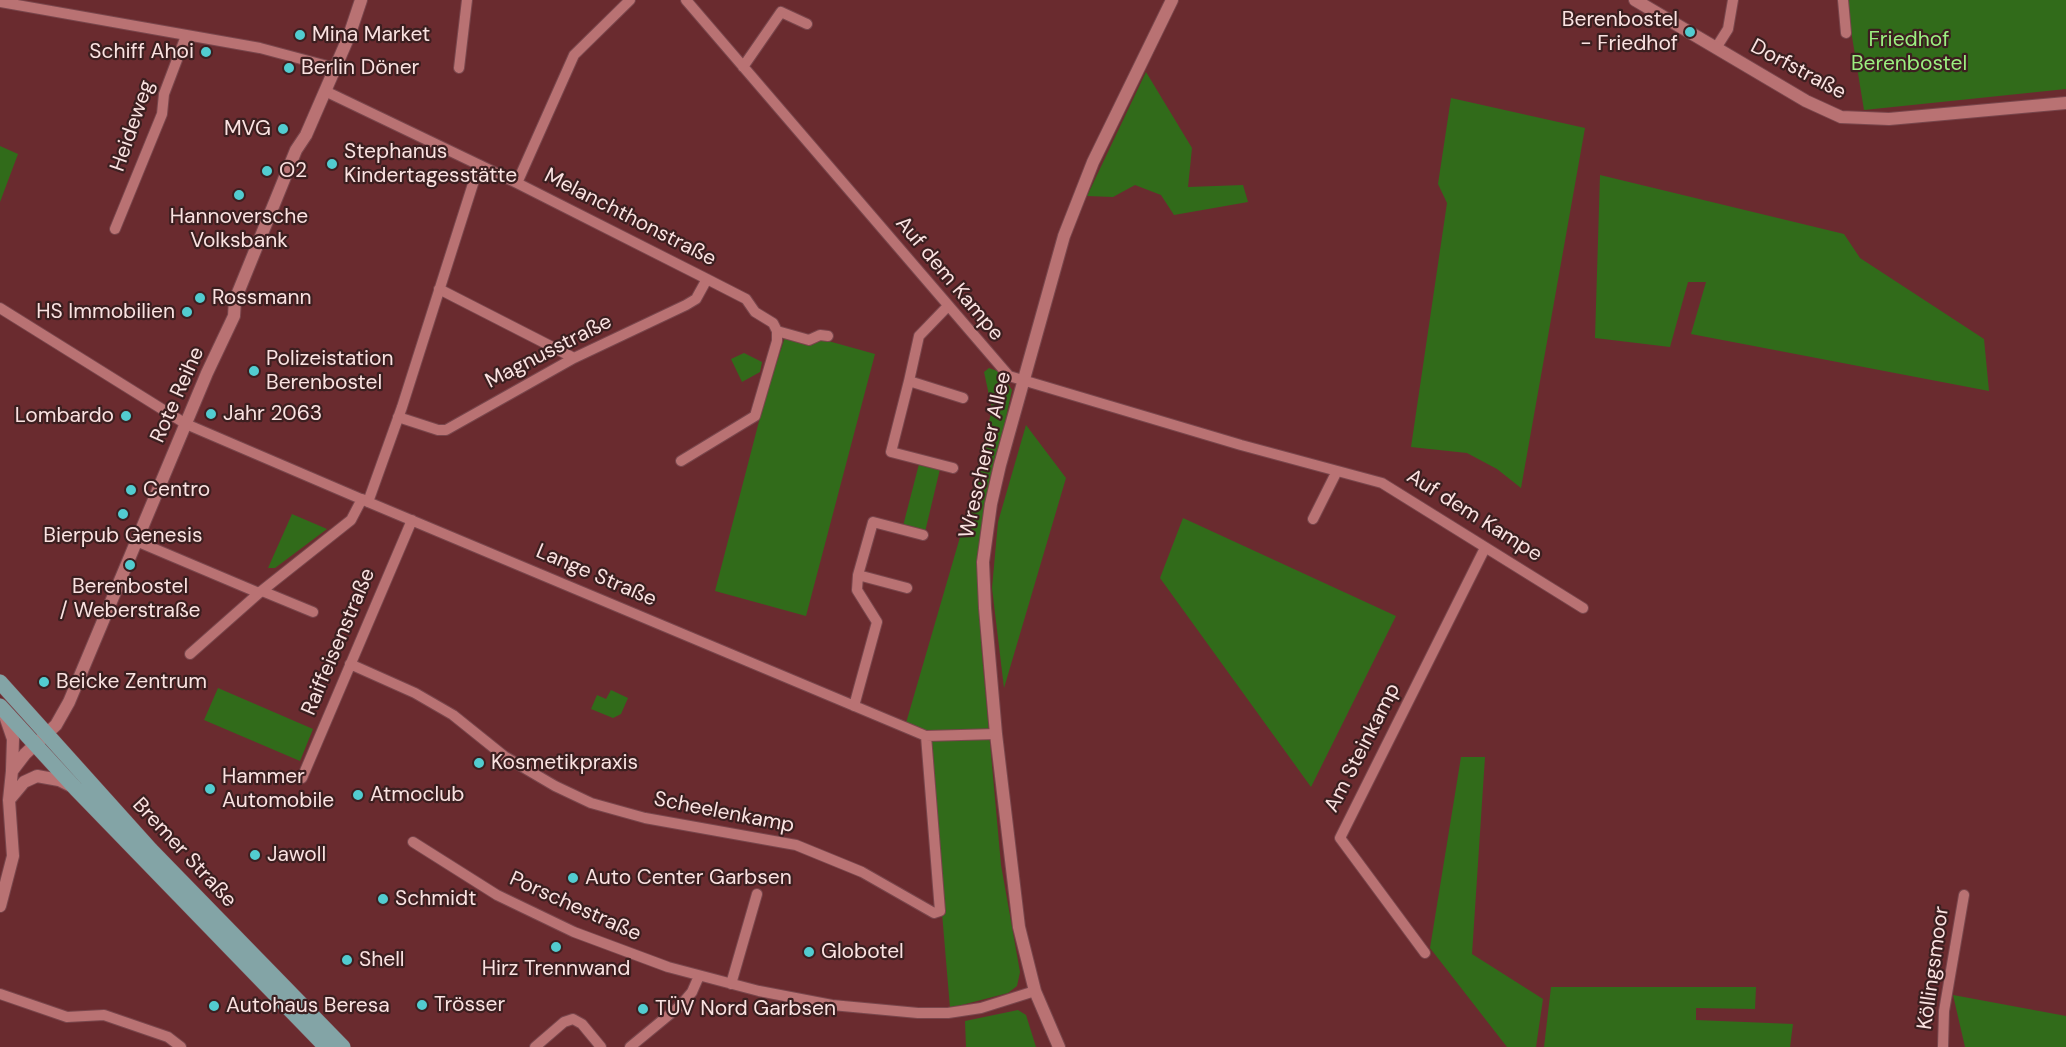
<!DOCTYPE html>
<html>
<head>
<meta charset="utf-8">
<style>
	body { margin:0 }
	canvas { display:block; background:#6a2b2f }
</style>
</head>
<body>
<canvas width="2066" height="1047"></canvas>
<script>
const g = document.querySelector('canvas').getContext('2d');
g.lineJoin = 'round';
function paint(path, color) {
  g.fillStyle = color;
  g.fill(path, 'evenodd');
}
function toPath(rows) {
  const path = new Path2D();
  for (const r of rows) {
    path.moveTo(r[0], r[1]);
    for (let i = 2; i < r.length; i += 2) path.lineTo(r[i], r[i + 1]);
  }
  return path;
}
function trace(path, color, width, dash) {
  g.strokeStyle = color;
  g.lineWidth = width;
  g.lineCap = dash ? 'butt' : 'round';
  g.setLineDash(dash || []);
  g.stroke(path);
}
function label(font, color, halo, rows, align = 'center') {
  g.font = font + ' "DM Sans",sans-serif';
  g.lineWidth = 4.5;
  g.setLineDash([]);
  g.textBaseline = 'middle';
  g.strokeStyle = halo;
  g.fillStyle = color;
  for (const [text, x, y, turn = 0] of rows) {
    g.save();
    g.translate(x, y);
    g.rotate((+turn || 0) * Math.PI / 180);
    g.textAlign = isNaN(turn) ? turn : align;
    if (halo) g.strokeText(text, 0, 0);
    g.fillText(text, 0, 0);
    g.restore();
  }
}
const green = toPath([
	[1846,0,2066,0,2066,89,1864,110],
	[1146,72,1192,148,1188,187,1243,185,1248,202,1174,215,1161,195,1135,185,1113,197,1087,196],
	[1451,98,1585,128,1521,488,1497,469,1467,453,1411,447,1447,203,1438,184],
	[0,146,18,154,0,202],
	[1600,175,1844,234,1860,258,1984,339,1989,391,1691,334,1706,282,1688,282,1670,347,1595,338],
	[785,337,821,339,875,354,806,616,715,591,764,402],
	[744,353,762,362,760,372,742,382,731,359],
	[989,368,1000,372,1012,390,995,467,978,567,981,644,1001,865,1020,972,1017,986,1008,993,950,1008,940,889,933,751,906,723,967,513,992,409,984,372],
	[1026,425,1066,478,1004,688,992,588,998,522],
	[919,464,940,469,925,532,903,526],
	[292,514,327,529,275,568,268,568],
	[1183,518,1396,616,1311,787,1160,578],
	[218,688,313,729,300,761,204,720],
	[611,690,628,698,621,714,613,718,591,709,597,695,606,699],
	[1461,757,1485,757,1472,954,1543,999,1536,1047,1507,1047,1430,948],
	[1551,987,1756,987,1755,1009,1696,1008,1696,1020,1793,1024,1790,1047,1544,1047],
	[1953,995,2066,1016,2066,1047,1965,1047],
	[1018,1010,1026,1015,1036,1047,966,1047,965,1021]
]);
const minor = toPath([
	[686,0,1009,376,1241,445,1382,483,1583,608],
	[1843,0,1846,33],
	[0,2,260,48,335,68],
	[1716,48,1728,29,1733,0],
	[743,67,781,12,807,24],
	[459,68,467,0],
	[325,91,517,183,703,277,746,299,755,312,773,323,777,331,777,341,755,416,681,461],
	[517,183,574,55,630,0],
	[115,229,162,114,164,94,186,36],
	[439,289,574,358],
	[947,307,919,336,909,381,963,398],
	[0,308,186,424,368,502,926,736,996,734],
	[777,331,809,340,820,335,828,336],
	[909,381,891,452,953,468],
	[398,417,438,430,446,430,574,358,686,305,696,299,707,279],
	[368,502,402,407,479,165],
	[1313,519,1337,471],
	[136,541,259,593],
	[907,588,858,575,873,522,923,535],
	[262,591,313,612],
	[190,654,259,593,351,520,362,499],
	[350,664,415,693,453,715,504,756,555,786,591,803,645,818,796,845,862,872,934,913,940,911,926,736],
	[854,706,877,622,857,590,858,575],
	[302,778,412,520],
	[413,842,497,895,574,932,668,967,759,991,832,1005,918,1013,948,1013,981,1008,1035,991],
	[1425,953,1340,838,1485,548],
	[731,984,757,894],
	[0,994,67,1017,104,1015,168,1037,181,1047],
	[535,1047,564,1022,573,1019,582,1024,601,1047],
	[630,1047,681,1005,692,992,699,976],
	[1943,1047,1944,1011,1964,895]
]);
const tertiary = toPath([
	[1635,0,1806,101,1841,117,1889,119,2066,103],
	[4,713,13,739,12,770],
	[9,800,24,782,37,776,59,780,71,786],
	[0,906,13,856,9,800,12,771,25,754,56,725,69,702,207,373,234,316,235,300,296,150,306,135,349,36,361,0],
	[1059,1047,1035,991,1019,927,996,734,985,608,983,562,991,504,1000,465,1064,236,1093,162,1172,0]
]);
const primary = toPath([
	[0,682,151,850,343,1047],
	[0,706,76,789,326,1047]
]);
const markers = [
	[1690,32,6,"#52ccd0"],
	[300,35,6,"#52ccd0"],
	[206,52,6,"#52ccd0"],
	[289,68,6,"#52ccd0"],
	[283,129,6,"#52ccd0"],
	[332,164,6,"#52ccd0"],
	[267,171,6,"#52ccd0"],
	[239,195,6,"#52ccd0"],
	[200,298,6,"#52ccd0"],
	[187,312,6,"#52ccd0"],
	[254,371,6,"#52ccd0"],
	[211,414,6,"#52ccd0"],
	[126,416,6,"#52ccd0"],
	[131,490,6,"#52ccd0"],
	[123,514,6,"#52ccd0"],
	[130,565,6,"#52ccd0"],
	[44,682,6,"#52ccd0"],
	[479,763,6,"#52ccd0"],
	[210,789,6,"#52ccd0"],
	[358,795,6,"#52ccd0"],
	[255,855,6,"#52ccd0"],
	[573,878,6,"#52ccd0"],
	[383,899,6,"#52ccd0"],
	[556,947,6,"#52ccd0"],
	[809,952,6,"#52ccd0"],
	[347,960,6,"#52ccd0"],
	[422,1005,6,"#52ccd0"],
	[214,1006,6,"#52ccd0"],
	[643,1009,6,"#52ccd0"]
];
const poiNames = [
	["Berenbostel",1678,20,"right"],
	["- Friedhof",1678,44,"right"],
	["Mina Market",312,35],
	["Schiff Ahoi",194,52,"right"],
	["Berlin Döner",301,68],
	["MVG",271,129,"right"],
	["Stephanus",344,152],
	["Kindertagesstätte",344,176],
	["O2",279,171],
	["Hannoversche",239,217,"center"],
	["Volksbank",239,241,"center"],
	["Rossmann",212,298],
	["HS Immobilien",175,312,"right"],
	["Polizeistation",266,359],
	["Berenbostel",266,383],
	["Jahr 2063",223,414],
	["Lombardo",114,416,"right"],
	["Centro",143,490],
	["Bierpub Genesis",123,536,"center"],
	["Berenbostel",130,587,"center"],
	["/ Weberstraße",130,611,"center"],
	["Beicke Zentrum",56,682],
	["Kosmetikpraxis",491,763],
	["Hammer",222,777],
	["Automobile",222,801],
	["Atmoclub",370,795],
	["Jawoll",267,855],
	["Auto Center Garbsen",585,878],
	["Schmidt",395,899],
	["Globotel",821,952],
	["Shell",359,960],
	["Hirz Trennwand",556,969,"center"],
	["Trösser",434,1005],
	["Autohaus Beresa",226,1006],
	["TÜV Nord Garbsen",655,1009]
];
const parkNames = [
	["Friedhof",1909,40],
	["Berenbostel",1909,64]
];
const streetNames = [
	["Dorfstraße",1798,70,28],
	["Heideweg",133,126,-71],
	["Melanchthonstraße",630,218,27],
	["Auf dem Kampe",949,279,50],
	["Magnusstraße",549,352,-27],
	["Rote Reihe",178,395,-66],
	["Wreschener Allee",986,455,-77],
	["Auf dem Kampe",1474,516,32],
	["Lange Straße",596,576,23],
	["Raiffeisenstraße",339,642,-67],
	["Am Steinkamp",1363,748,-63],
	["Scheelenkamp",724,813,11],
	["Bremer Straße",184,853,47],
	["Porschestraße",575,907,24],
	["Köllingsmoor",1934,968,-82]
];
paint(green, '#316b1a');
trace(minor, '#79464c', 12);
trace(tertiary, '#79464c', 14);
trace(primary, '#79464c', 16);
trace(minor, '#b97273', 10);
trace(tertiary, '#b97273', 12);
trace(primary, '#83a4a6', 15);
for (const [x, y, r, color] of markers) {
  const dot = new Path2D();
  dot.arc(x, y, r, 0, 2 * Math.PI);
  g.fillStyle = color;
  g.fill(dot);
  trace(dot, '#3c1f20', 2);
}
label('21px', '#fae2e1', '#3c1f20', poiNames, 'left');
label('21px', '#9cef80', '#3c1f20', parkNames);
label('21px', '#fae2e1', '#3c1f20', streetNames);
</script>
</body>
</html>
